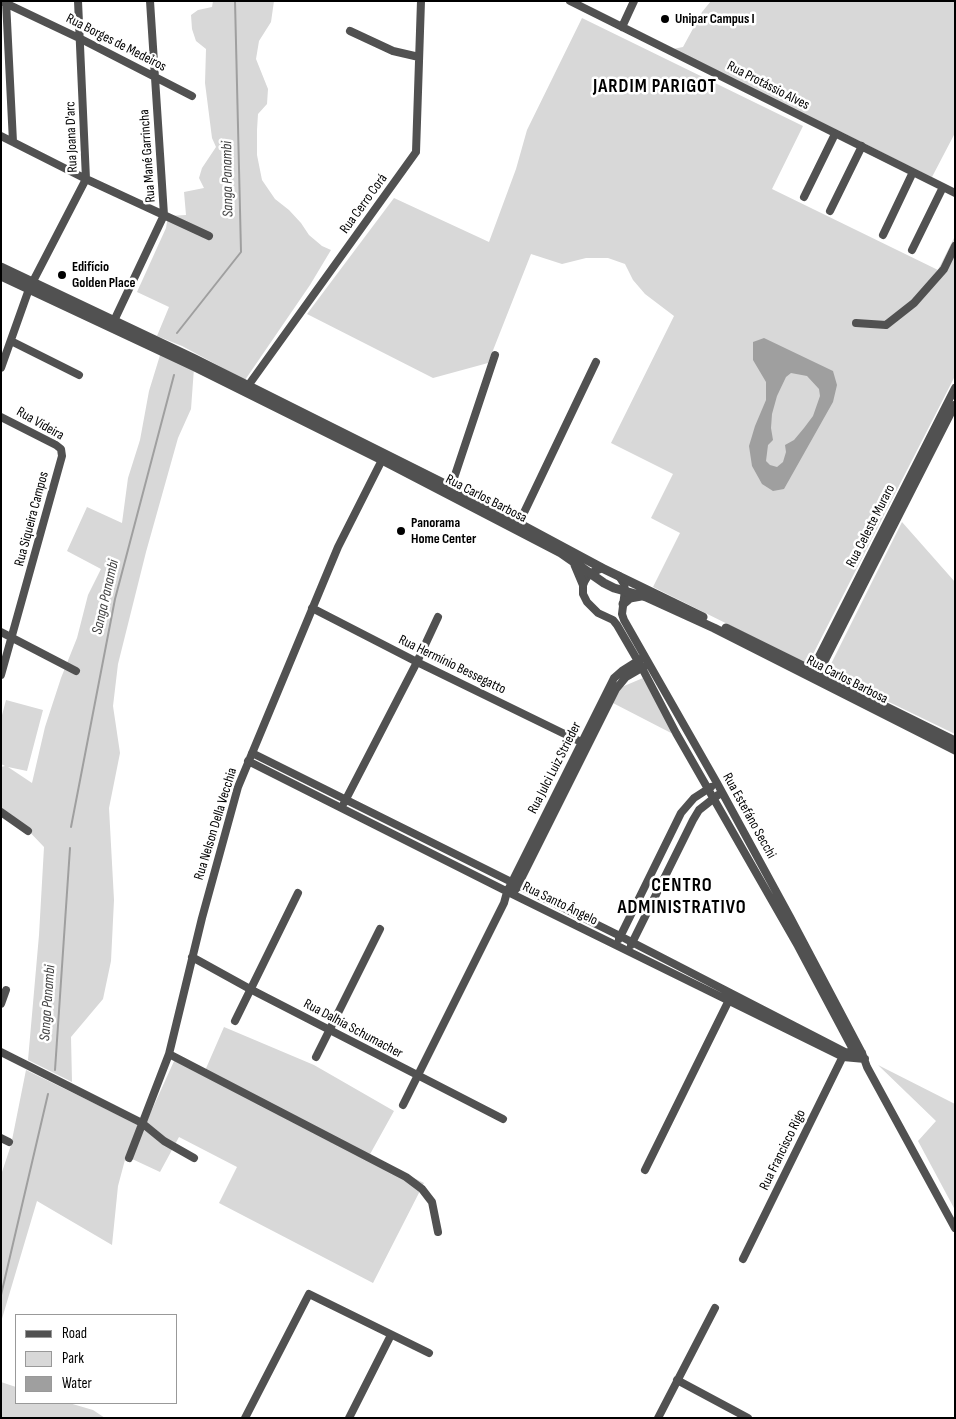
<!DOCTYPE html>
<html>
<head>
<meta charset="utf-8">
<style>
	body { margin:0 }
	#map { position:relative; width:956px; height:1419px; overflow:hidden; background:#fff; font-family:"Sofia Sans Condensed",sans-serif }
	canvas { display:block }
	.frame { position:absolute; inset:0; border:2px solid #000; pointer-events:none }
	.legend { position:absolute; left:15px; top:1314px; width:162px; height:90px; box-sizing:border-box; background:#fff; border:1px solid #999; margin:0; padding:6px 9px; list-style:none; font-size:15px; color:#000 }
	.legend li { display:flex; align-items:center; gap:10px; height:25px }
	.legend b { width:25px; border:1px solid #999 }
</style>
</head>
<body>
<div id="map">
<canvas width="956" height="1419"></canvas>
<div class="frame"></div>
<ul class="legend">
<li><b style="height:6px;background:#515151"></b>Road</li>
<li><b style="height:14px;background:#d8d8d8"></b>Park</li>
<li><b style="height:14px;background:#9f9f9f"></b>Water</li>
</ul>
</div>
<script>
const g = document.querySelector('canvas').getContext('2d');
g.lineJoin = 'round';
function paint(path, color) {
  g.fillStyle = color;
  g.fill(path, 'evenodd');
}
function toPath(rows) {
  const path = new Path2D();
  for (const r of rows) {
    path.moveTo(r[0], r[1]);
    for (let i = 2; i < r.length; i += 2) path.lineTo(r[i], r[i + 1]);
  }
  return path;
}
function trace(path, color, width, dash) {
  g.strokeStyle = color;
  g.lineWidth = width;
  g.lineCap = dash ? 'butt' : 'round';
  g.setLineDash(dash || []);
  g.stroke(path);
}
function label(font, color, halo, rows, align = 'center') {
  g.font = font + ' "Sofia Sans Condensed",sans-serif';
  g.lineWidth = 5;
  g.setLineDash([]);
  g.textBaseline = 'middle';
  g.strokeStyle = halo;
  g.fillStyle = color;
  for (const [text, x, y, turn = 0] of rows) {
    g.save();
    g.translate(x, y);
    g.rotate((+turn || 0) * Math.PI / 180);
    g.textAlign = isNaN(turn) ? turn : align;
    if (halo) g.strokeText(text, 0, 0);
    g.fillText(text, 0, 0);
    g.restore();
  }
}
const green = toPath([
	[213,1,274,1,271,22,259,41,256,59,268,89,267,104,258,114,257,130,257,155,262,180,275,199,289,210,301,223,309,235,322,246,331,250,310,285,245,380,182,346,157,336,169,307,137,292,166,228,168,216,186,215,184,192,204,188,199,178,202,168,216,147,212,138,205,83,206,49,196,41,192,29,191,15,198,10,212,7],
	[711,1,955,1,955,133,932,177,673,49,683,47,702,12],
	[582,18,803,126,772,189,938,270,955,236,955,376,808,664,653,587,680,533,651,518,673,474,611,443,674,316,645,294,633,280,625,264,608,258,586,258,562,264,531,254,488,363,433,378,307,314,394,198,489,242,516,169,527,130],
	[161,352,194,368,191,409,178,438,146,552,118,664,113,706,120,753,109,808,114,900,111,961,103,999,71,1037,72,1082,28,1060,39,935,44,847,23,825,1,809,1,767,5,766,1,764,1,719,6,700,43,710,27,771,8,767,32,783,45,727,61,678,77,638,88,595,101,569,67,551,87,507,122,523,128,478,140,440,149,391],
	[902,522,955,582,955,734,827,672],
	[643,678,673,734,611,702,617,689],
	[224,1027,314,1065,394,1111,369,1156,424,1183,373,1283,219,1203,237,1167,179,1137,160,1172,130,1158,175,1059,204,1073],
	[878,1065,955,1104,955,1210,918,1141,936,1121],
	[26,1070,139,1125,126,1156,118,1186,112,1245,37,1201,1,1322,1,1175,11,1145],
	[1,1382,16,1387,16,1403,69,1403,93,1410,105,1418,1,1418]
]);
const water = toPath([
	[764,338,833,371,837,385,833,402,784,489,773,491,762,484,752,466,749,446,755,426,766,400,766,382,753,360,753,342],
	[791,373,807,376,819,389,820,396,813,416,804,428,794,440,785,445,786,452,783,462,777,467,770,465,766,461,768,445,773,440,771,428,772,414,777,396,786,377]
]);
const stream = toPath([
	[177,333,241,252,235,1],
	[71,827,115,599,174,375],
	[55,1070,70,848],
	[1,1295,48,1094]
]);
const minor = toPath([
	[1,1,81,39,192,96],
	[6,1,13,142],
	[570,1,955,193],
	[622,27,634,1],
	[350,31,393,51,419,57],
	[1,136,86,179,209,236],
	[804,197,835,134],
	[830,211,862,146],
	[883,235,913,172],
	[912,250,943,187],
	[856,323,886,325,914,303,944,269,955,246],
	[112,325,164,215,150,1],
	[11,341,79,375],
	[1,368,29,289,86,179,78,1],
	[245,390,416,152,421,1],
	[1,417,56,445,61,449,62,456,1,675],
	[451,487,495,355],
	[519,523,596,362],
	[602,568,589,574,583,584,583,594,587,602,598,613,613,620,617,625,642,668,676,733,798,946,856,1055],
	[619,576,624,584,625,590,622,614,624,620,717,783,790,917,862,1053,867,1067,955,1228],
	[312,608,417,662,581,742],
	[1,632,76,671],
	[810,674,955,388],
	[816,678,955,405],
	[252,753,620,936,845,1052,862,1053],
	[248,761,512,894,843,1057,865,1059],
	[344,803,417,662,438,617],
	[1,812,28,831],
	[516,889,616,689,626,677,645,666],
	[619,939,681,813,694,798,711,787],
	[631,945,693,820,699,810,718,795],
	[192,957,250,989,503,1119],
	[1,1004,6,990],
	[235,1021,298,893],
	[1,1052,142,1123,164,1141,194,1158],
	[169,1054,406,1177,422,1189,432,1202,438,1232],
	[316,1057,380,929],
	[403,1105,504,903,507,892,614,678,622,671,641,659],
	[1,1138,9,1142],
	[129,1158,169,1054,202,918,238,787,338,547,384,456],
	[645,1170,730,998],
	[743,1259,845,1052],
	[677,1380,748,1418],
	[245,1418,309,1294,429,1353],
	[349,1418,391,1335],
	[658,1418,715,1308]
]);
const tertiary = toPath([
	[1,267,195,359,451,487,602,568,703,617],
	[1,276,195,367,382,460,561,553,604,583,614,588,646,597,714,628,955,750],
	[575,565,583,584],
	[623,604,630,598,641,596],
	[726,628,955,741]
]);
const markers = [
	[665,19,5,"#000"],
	[62,275,5,"#000"],
	[401,531,5,"#000"]
];
const poiNames = [
	["Unipar Campus I",675,19],
	["Edifício",72,267],
	["Golden Place",72,283],
	["Panorama",411,523],
	["Home Center",411,539]
];
const streetNames = [
	["Rua Borges de Medeiros",116,43,27],
	["Rua Protássio Alves",768,86,27],
	["Rua Joana D'arc",72,137,-92],
	["Rua Mané Garrincha",148,156,-94],
	["Rua Cerro Corá",364,204,-54],
	["Rua Videira",40,424,30],
	["Rua Carlos Barbosa",486,499,27],
	["Rua Siqueira Campos",32,519,-75],
	["Rua Celeste Muraro",871,526,-63],
	["Rua Hermínio Bessegatto",452,665,26],
	["Rua Carlos Barbosa",847,680,27],
	["Rua Julci Luiz Strieder",555,768,-63],
	["Rua Estefáno Secchi",749,816,61],
	["Rua Nelson Della Vecchia",216,824,-73],
	["Rua Santo Ângelo",560,904,26],
	["Rua Dalhia Schumacher",353,1029,28],
	["Rua Francisco Rigo",783,1150,-64]
];
const waterNames = [
	["Sanga Panambi",228,179,-91],
	["Sanga Panambi",106,597,-77],
	["Sanga Panambi",48,1003,-86]
];
const districtNames = [
	["JARDIM PARIGOT",655,87],
	["CENTRO",682,886],
	["ADMINISTRATIVO",682,908]
];
paint(green, '#d8d8d8');
paint(water, '#9f9f9f');
trace(stream, '#9f9f9f', 2);
trace(minor, '#515151', 8);
trace(tertiary, '#515151', 9);
for (const [x, y, r, color] of markers) {
  const dot = new Path2D();
  dot.arc(x, y, r, 0, 2 * Math.PI);
  g.fillStyle = color;
  g.fill(dot);
  trace(dot, '#fff', 2);
}
label('bold 14px', '#000', '#fff', poiNames, 'left');
label('14px', '#000', '#fff', streetNames);
label('italic 15px', '#404040', '#fff', waterNames);
g.letterSpacing = '1px';
label('bold 19px', '#000', '#fff', districtNames);
g.letterSpacing = '0px';
</script>
</body>
</html>
